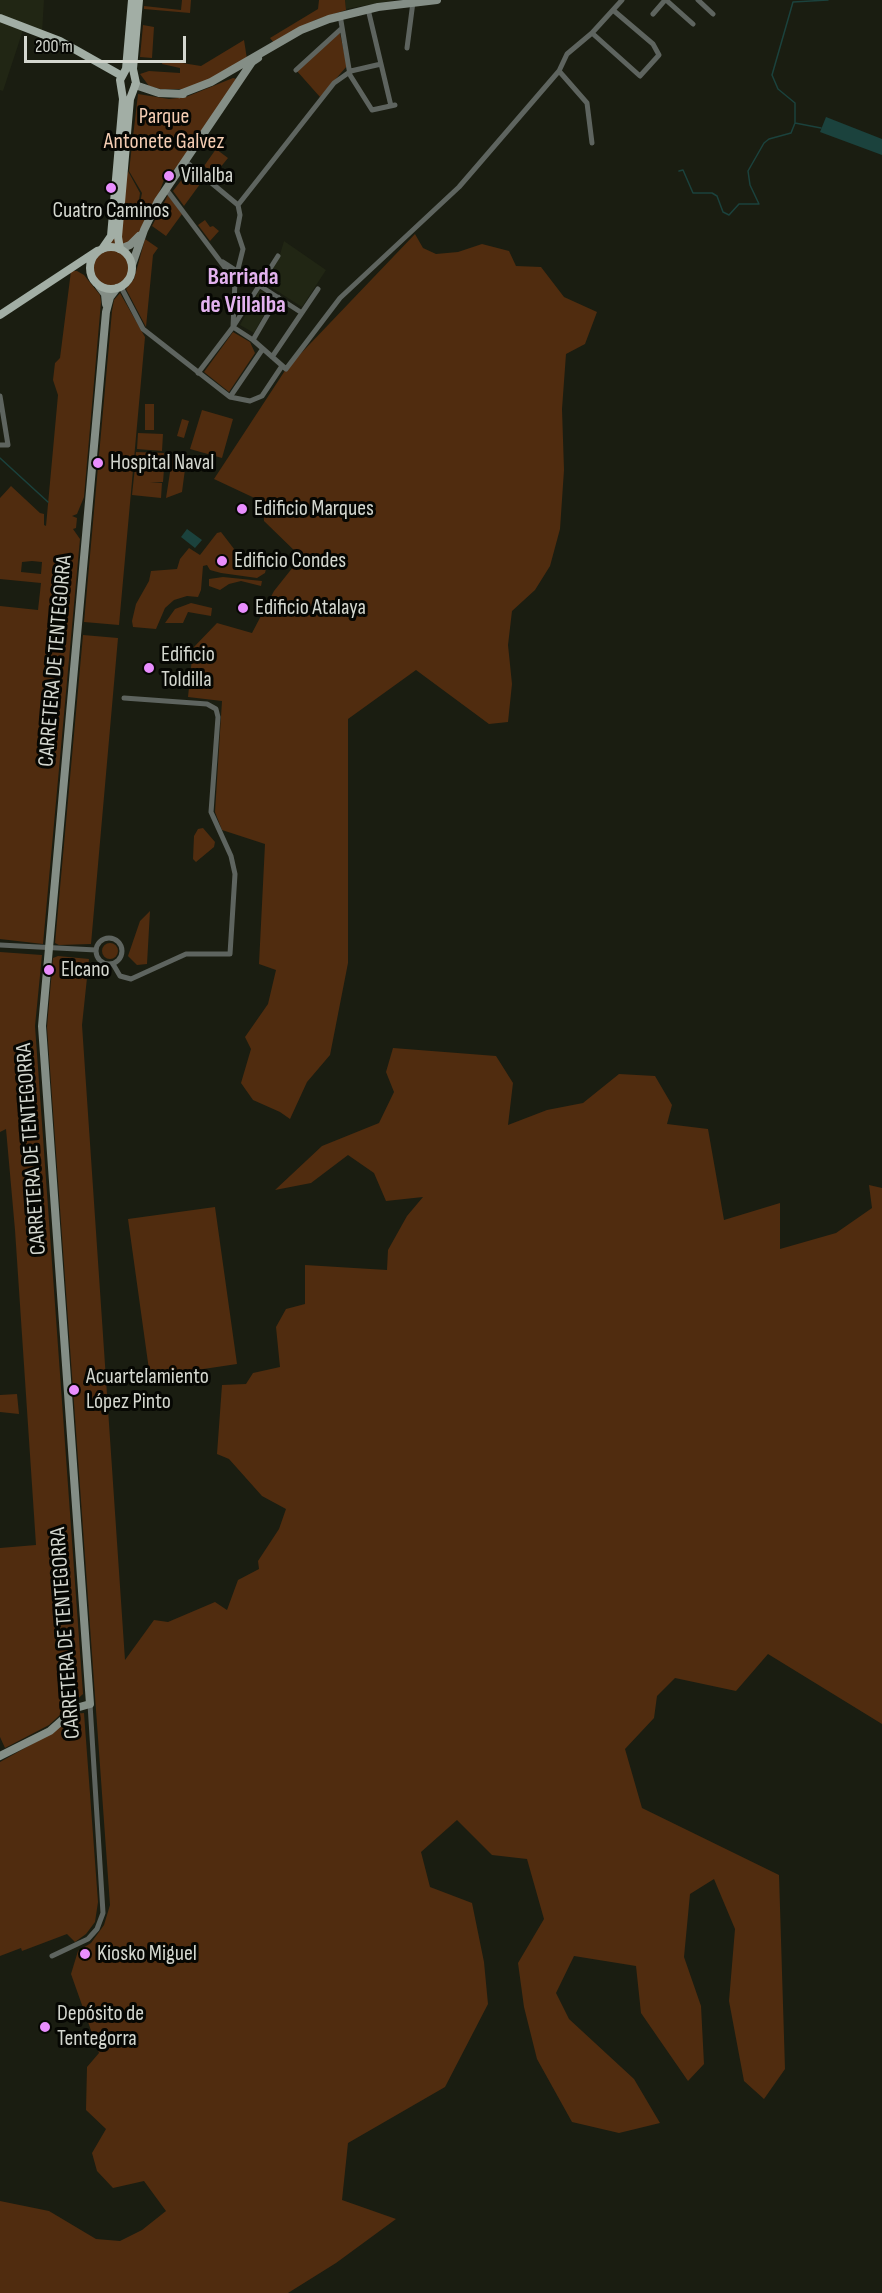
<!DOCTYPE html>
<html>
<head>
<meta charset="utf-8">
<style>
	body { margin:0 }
	#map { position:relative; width:882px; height:2293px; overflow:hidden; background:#1a1d11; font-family:"Sofia Sans Condensed",sans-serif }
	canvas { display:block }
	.scale { position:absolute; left:24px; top:36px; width:162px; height:27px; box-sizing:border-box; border:3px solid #d4d7cf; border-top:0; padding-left:8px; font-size:18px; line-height:21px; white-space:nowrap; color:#d4d7cf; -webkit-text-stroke:4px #060703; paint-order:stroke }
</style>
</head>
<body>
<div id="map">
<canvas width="882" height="2293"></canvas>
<div class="scale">200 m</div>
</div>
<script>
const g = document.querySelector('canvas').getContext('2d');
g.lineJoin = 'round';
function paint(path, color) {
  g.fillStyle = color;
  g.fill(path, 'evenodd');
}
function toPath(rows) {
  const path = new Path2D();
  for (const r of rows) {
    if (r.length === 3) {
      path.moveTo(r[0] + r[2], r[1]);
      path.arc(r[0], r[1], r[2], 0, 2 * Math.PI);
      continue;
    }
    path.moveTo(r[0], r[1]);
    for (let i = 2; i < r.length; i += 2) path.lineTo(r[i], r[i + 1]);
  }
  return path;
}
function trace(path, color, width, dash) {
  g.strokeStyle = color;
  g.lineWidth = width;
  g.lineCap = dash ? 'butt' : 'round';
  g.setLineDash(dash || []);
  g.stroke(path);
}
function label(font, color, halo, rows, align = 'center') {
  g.font = font + ' "Sofia Sans Condensed",sans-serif';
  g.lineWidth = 6;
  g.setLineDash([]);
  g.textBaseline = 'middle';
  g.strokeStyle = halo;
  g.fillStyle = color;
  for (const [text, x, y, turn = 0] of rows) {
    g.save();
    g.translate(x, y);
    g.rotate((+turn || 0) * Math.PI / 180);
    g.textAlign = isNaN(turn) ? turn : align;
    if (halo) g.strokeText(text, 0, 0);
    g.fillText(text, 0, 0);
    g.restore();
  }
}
const built = toPath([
	[0,0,44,0,42,33,24,27,3,91,0,90],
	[345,0,395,0,346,9],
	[284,241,326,270,302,307,263,282,279,258],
	[260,289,273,298,254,333,240,325]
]);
const green = toPath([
	[182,0,191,0,190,13,144,9,144,6,181,10],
	[319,0,345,0,346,10,315,20,274,43,270,38,318,9],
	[143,25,154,27,152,58,140,57],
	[339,29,347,66,320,97,296,70],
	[244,40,247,59,210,80,187,89,160,89,149,86,140,74,149,71,180,73,180,68,162,64,163,60,201,66],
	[233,78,237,79,179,164,164,180,148,221,138,213,142,193,129,171,138,94,169,99,186,97],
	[216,149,228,158,215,174,204,166],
	[190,169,203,180,184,206,173,191],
	[128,171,140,193,137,214,147,223,144,230,121,249,131,262,132,271,128,280,121,287,105,289,94,281,90,264,95,254,105,247],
	[168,195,182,214,166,236,152,226],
	[205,220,210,227,213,226,219,231,210,241,198,225],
	[415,234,423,248,436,254,458,252,482,244,509,251,516,266,541,267,564,297,597,312,585,344,566,354,562,409,564,470,560,529,550,566,535,590,512,611,508,645,512,684,508,722,489,724,416,670,348,719,348,963,330,1055,307,1082,290,1119,280,1112,253,1100,241,1083,251,1049,245,1037,268,1004,276,970,259,964,265,844,222,830,215,812,222,701,188,697,193,648,217,623,252,633,274,591,301,557,264,521,263,502,214,479,286,369],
	[145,239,158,248,153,255,146,327,126,289,134,279],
	[71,271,77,271,84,275,100,295,101,302,84,497,77,514,72,516,77,518,76,528,73,529,80,539,43,944,0,939,0,606,38,610,41,583,0,579,0,498,11,486,40,513,44,514,44,525,46,526,58,395,53,380,55,363,60,358],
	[32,561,42,562,41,574,21,572,22,562],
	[120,293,145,337,119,625,84,622,112,311,114,300],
	[233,332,250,342,255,353,229,392,204,372],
	[145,404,154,404,154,430,145,430],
	[202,410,233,419,222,458,190,449],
	[182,419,189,421,184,438,177,436],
	[138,433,163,434,162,451,137,449],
	[136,452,164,453,163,468,135,466],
	[173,453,187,454,182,492,166,498],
	[135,467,164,469,163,482,150,482,162,483,161,498,132,495],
	[221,532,241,558,267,565,265,573,257,578,221,573,210,570,207,565,203,566,201,590,198,597,187,596,174,600,165,608,156,629,133,627,132,621,136,604,149,581,151,571,177,569,180,559,189,548,200,555,217,533],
	[223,577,262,581,261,586,241,581,229,584,220,590,209,586,209,579],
	[191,603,212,608,211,616,188,612,183,623,165,623,175,609],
	[83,635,118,638,91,944,59,945,55,943],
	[203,828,215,842,214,847,196,862,193,859,194,836,198,829],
	[150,911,147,964,137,965,128,956,140,921],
	[110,951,8],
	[0,952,42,955,35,1026,83,1694,49,1725,5,1748,0,1737,0,1548,36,1545,15,1230,6,1129,0,1132],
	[58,956,89,959,82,1025,125,1660,154,1620,168,1622,215,1602,227,1610,238,1580,259,1569,258,1561,279,1529,286,1509,262,1496,229,1459,217,1454,222,1385,246,1384,253,1373,280,1367,276,1327,286,1309,305,1304,305,1265,387,1270,388,1250,407,1216,423,1197,386,1201,374,1173,348,1155,311,1183,275,1190,322,1146,379,1123,394,1092,386,1072,393,1048,496,1056,513,1083,508,1125,547,1110,583,1103,619,1074,655,1076,672,1105,667,1124,708,1129,724,1220,780,1203,780,1249,836,1233,872,1208,869,1185,882,1188,882,1724,768,1654,736,1691,675,1678,657,1696,654,1718,625,1749,642,1808,779,1875,785,2069,764,2099,744,2081,729,2001,735,1929,714,1879,690,1894,684,1957,701,2006,704,2064,688,2081,641,2013,636,1966,574,1956,556,1993,569,2019,634,2079,660,2123,619,2133,572,2122,537,2059,524,2007,518,1963,544,1919,527,1859,492,1855,457,1820,421,1852,430,1887,472,1903,484,1962,488,2004,445,2087,348,2143,342,2200,396,2219,336,2263,288,2293,0,2293,0,2201,49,2211,96,2239,120,2241,142,2230,166,2211,144,2181,113,2188,97,2171,92,2153,106,2129,86,2110,87,2067,99,2053,71,1974,78,1951,91,1943,104,1925,110,1905,47,1027,53,958],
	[215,1207,237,1364,150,1377,128,1219],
	[17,1394,19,1414,0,1412,0,1395],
	[84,1713,98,1902,95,1922,86,1934,75,1942,67,1934,22,1951,21,1948,0,1956,0,1762,50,1734,73,1714]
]);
const water = toPath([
	[826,117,882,139,882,155,820,132],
	[187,529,202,540,195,548,181,537]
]);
const stream = toPath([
	[821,128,795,123,795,103,778,89,772,75,793,2,828,0],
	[679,171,683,170,693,193,712,193,717,196,723,212,729,215,739,204,759,204,750,185,748,171,764,143,769,139,791,133,795,123],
	[0,458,48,502]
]);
const street = toPath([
	[666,0,693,24],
	[698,0,713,14],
	[368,9,391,106],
	[653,14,665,0],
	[340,15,350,75,372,110,395,105],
	[592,33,640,76,659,55,653,44,613,10],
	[407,48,413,2],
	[296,70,342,28],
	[559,71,587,103,592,143],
	[185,161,238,205],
	[166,189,235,281],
	[238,205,334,83,351,71,381,64],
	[278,256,233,327,253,340,286,369,340,298,459,187,559,71,567,54,592,33,622,0],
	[223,262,302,313],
	[121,287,143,329,230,397,250,401,262,396,282,366],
	[253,340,278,297],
	[272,357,318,289],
	[198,373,233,327,235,281,243,249,237,231,240,215,238,205],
	[0,396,8,445,0,445],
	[230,397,262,350],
	[109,951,13],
	[0,945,96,950],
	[113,964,120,976,131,979,186,954,230,954,235,874,231,856,211,812,218,717,216,709,207,704,124,698],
	[52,1956,88,1939,97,1929,103,1913,90,1704]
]);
const secondary = toPath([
	[135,85,159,93,183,94],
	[180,94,211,82,301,30,329,19,378,7,437,0],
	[120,249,130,245,139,236],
	[132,265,144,230,158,201,252,62,258,58],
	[99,286,105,294,106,304],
	[0,1756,50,1731,76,1708,90,1704,42,1026,106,312,110,297,117,288]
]);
const primary = toPath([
	[0,18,60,41,122,76],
	[111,268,21],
	[102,249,111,236,123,99,120,80,126,69,132,0],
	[120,249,118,237,130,99,136,83,133,69,139,0],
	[0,315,97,251]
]);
const markers = [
	[169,176,6,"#e98efe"],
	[111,188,6,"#e98efe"],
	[98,463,6,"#e98efe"],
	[242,509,6,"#e98efe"],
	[222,561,6,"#e98efe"],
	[243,608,6,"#e98efe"],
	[149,668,6,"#e98efe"],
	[49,970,6,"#e98efe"],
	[74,1390,6,"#e98efe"],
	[85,1954,6,"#e98efe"],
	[45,2027,6,"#e98efe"]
];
const parkNames = [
	["Parque",164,117],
	["Antonete Galvez",164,142]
];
const poiNames = [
	["Villalba",181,176],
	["Cuatro Caminos",111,211,"center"],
	["Hospital Naval",110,463],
	["Edificio Marques",254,509],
	["Edificio Condes",234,561],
	["Edificio Atalaya",255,608],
	["Edificio",161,655],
	["Toldilla",161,680],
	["Elcano",61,970],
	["Acuartelamiento",86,1377],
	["López Pinto",86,1402],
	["Kiosko Miguel",97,1954],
	["Depósito de",57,2014],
	["Tentegorra",57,2039]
];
const streetNames = [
	["CARRETERA DE TENTEGORRA",56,661,-85],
	["CARRETERA DE TENTEGORRA",32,1149,-94],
	["CARRETERA DE TENTEGORRA",66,1633,-94]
];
const neighbourhoodNames = [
	["Barriada",243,278],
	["de Villalba",243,306]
];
paint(built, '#212614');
paint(green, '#502c0f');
paint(water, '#1b423d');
trace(stream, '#1b423d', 1.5);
trace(street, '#5e645f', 5);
trace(secondary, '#848e86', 8);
trace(primary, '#a2aea5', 8);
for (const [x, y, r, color] of markers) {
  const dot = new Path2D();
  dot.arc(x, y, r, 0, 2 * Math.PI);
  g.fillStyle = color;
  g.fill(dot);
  trace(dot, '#060703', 2);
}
label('22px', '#f5cdb3', '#060703', parkNames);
label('22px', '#d4d7cf', '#060703', poiNames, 'left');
label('22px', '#d4d7cf', '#060703', streetNames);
label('bold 24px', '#e3b2ef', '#060703', neighbourhoodNames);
</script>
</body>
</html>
